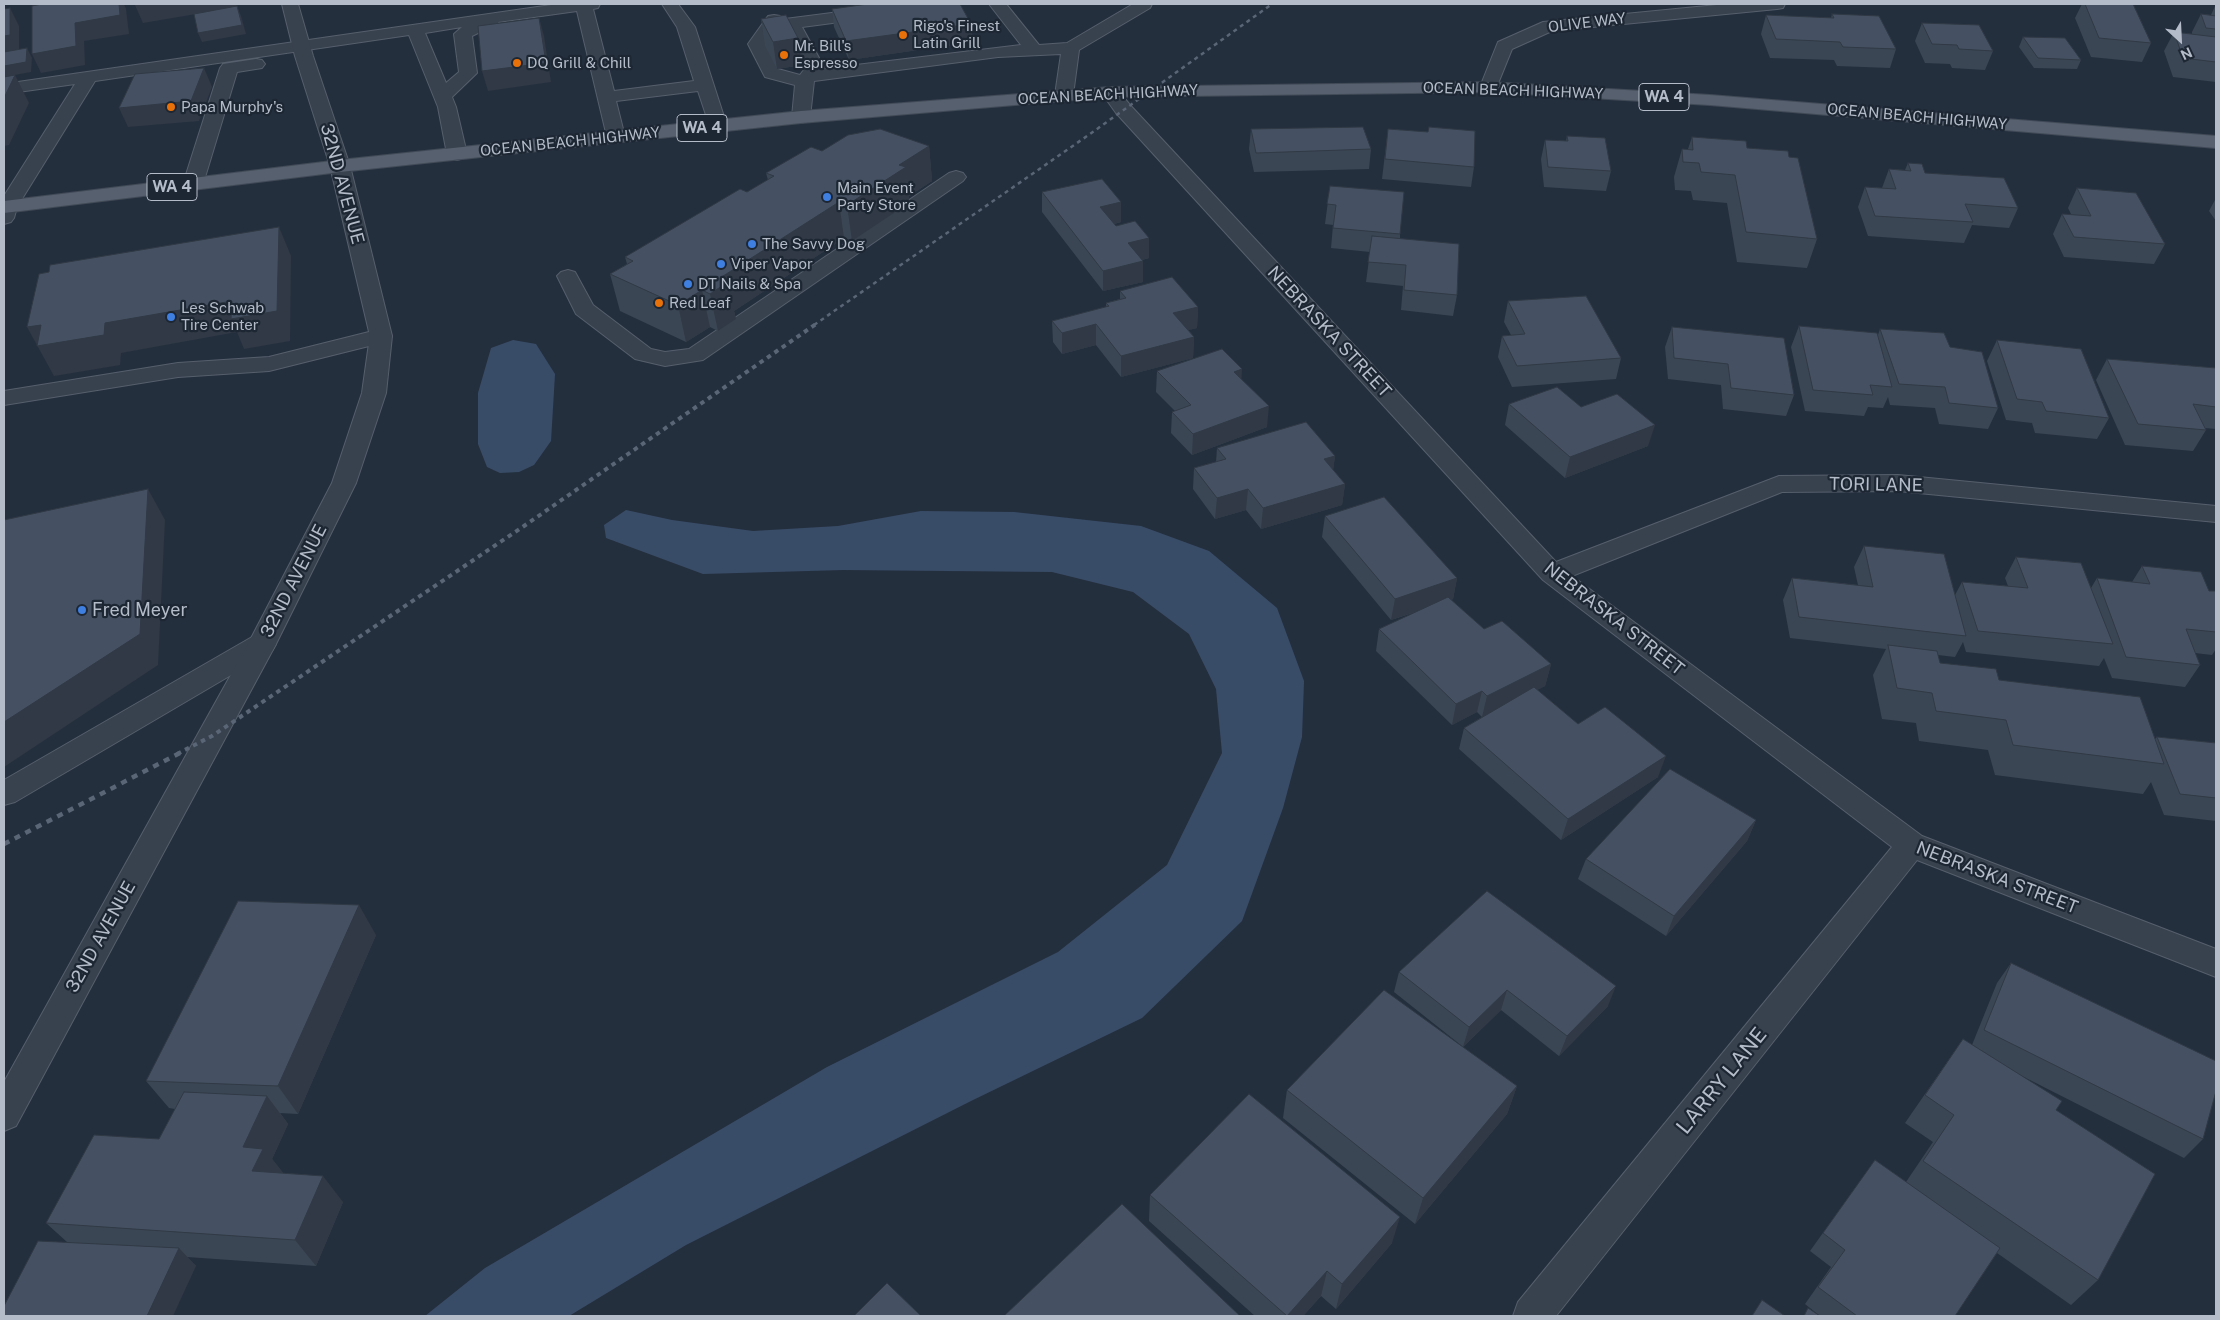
<!DOCTYPE html>
<html>
<head>
<meta charset="utf-8">
<style>
	body { margin:0 }
	#map { position:relative; width:2220px; height:1320px; overflow:hidden; background:#242f3e; font-family:"Public Sans",sans-serif }
	canvas { display:block }
	.frame { position:absolute; inset:0; border:5px solid #b4bcc9; pointer-events:none }
	.north { position:absolute; left:2155px; top:15px; width:50px; height:50px; -webkit-text-stroke:4px #1d2633; paint-order:stroke; rotate:155deg; font-size:14px; font-weight:700; line-height:20px; text-align:center; color:#b4bcc9 }
	.north::after { content:''; display:block; margin:auto; width:18px; height:22px; background:#b4bcc9; clip-path:polygon(50% 0,100% 100%,50% 72%,0 100%) }
</style>
</head>
<body>
<div id="map">
<canvas width="2220" height="1320"></canvas>
<div class="frame"></div>
<div class="north">N</div>
</div>
<script>
const g = document.querySelector('canvas').getContext('2d');
g.lineJoin = 'round';
function paint(path, color) {
  g.fillStyle = color;
  g.fill(path, 'evenodd');
}
function toPath(rows) {
  const path = new Path2D();
  for (const r of rows) {
    path.moveTo(r[0], r[1]);
    for (let i = 2; i < r.length; i += 2) path.lineTo(r[i], r[i + 1]);
  }
  return path;
}
function trace(path, color, width, dash) {
  g.strokeStyle = color;
  g.lineWidth = width;
  g.lineCap = dash ? 'butt' : 'round';
  g.setLineDash(dash || []);
  g.stroke(path);
}
function label(font, color, halo, rows, align = 'center') {
  g.font = font + ' "Public Sans",sans-serif';
  g.lineWidth = 4.5;
  g.setLineDash([]);
  g.textBaseline = 'middle';
  g.strokeStyle = halo;
  g.fillStyle = color;
  for (const [text, x, y, turn = 0] of rows) {
    g.save();
    g.translate(x, y);
    g.rotate((+turn || 0) * Math.PI / 180);
    g.textAlign = isNaN(turn) ? turn : align;
    if (halo) g.strokeText(text, 0, 0);
    g.fillText(text, 0, 0);
    g.restore();
  }
}
const water = toPath([
	[513,340,536,344,555,374,551,441,534,465,519,472,500,473,487,467,478,444,478,393,491,348],
	[626,510,672,520,753,531,838,526,921,511,1014,512,1141,526,1209,551,1277,608,1304,681,1302,737,1283,808,1242,921,1142,1018,971,1101,686,1245,569,1316,425,1316,485,1268,827,1067,1058,952,1167,865,1222,753,1216,689,1189,634,1133,592,1052,572,843,570,703,574,606,538,604,525]
]);
const service = toPath([
	[558,4,600,4,598,8,593,9,614,91,694,81,677,27,662,4,678,4,695,27,727,126,725,130,718,132,711,130,698,91,616,101,625,137,623,141,616,143,609,141,607,137,577,11,498,22,500,25,497,29,480,32,472,36,477,73,452,97,456,107,467,154,464,158,457,160,450,158,447,154,438,107,409,35,95,81,17,207,14,218,11,222,4,224,4,196,75,84,4,94,4,84,558,4],
	[462,27,454,34,459,72,446,83,425,33,462,27],
	[902,4,947,4,945,8,939,9,802,27,824,67,823,69,1021,45,989,4,1006,4,1039,45,1067,43,1133,4,1152,4,1150,8,1079,50,1073,95,1070,99,1064,100,1058,99,1055,95,1061,54,998,57,814,81,810,117,808,121,801,123,794,121,792,117,795,85,765,77,748,44,768,16,774,15,780,16,782,20,766,44,778,69,800,75,806,67,782,23,785,19,902,4],
	[256,59,262,60,265,64,262,68,237,72,203,184,200,188,193,190,186,188,183,184,220,68,223,64,256,59],
	[956,171,963,173,966,177,963,181,703,360,665,366,635,359,576,314,557,276,561,272,568,270,575,272,593,305,651,349,665,352,689,349,949,173,956,171],
	[381,329,389,331,392,336,389,341,269,371,178,377,4,405,4,391,178,363,269,357,381,329],
	[262,634,272,637,276,644,272,651,15,802,4,805,4,780,252,637,262,634]
]);
const minor = toPath([
	[1727,4,1785,4,1783,8,1777,9,1552,31,1512,49,1495,91,1489,92,1483,91,1480,87,1498,42,1543,22,1727,4],
	[1110,87,1116,88,1130,105,1556,562,1779,476,1898,475,2216,506,2216,522,1898,491,1782,492,1572,576,1922,836,2216,949,2216,977,1917,860,1556,1316,1513,1316,1518,1302,1892,847,1543,580,1116,113,1101,92,1104,88,1110,87]
]);
const tertiary = toPath([
	[282,4,298,4,313,56,350,166,392,336,386,393,356,483,276,644,16,1126,4,1131,4,1082,248,644,332,483,362,393,370,336,330,166,295,56,282,4]
]);
const primary = toPath([
	[1489,82,1710,95,2216,136,2216,148,1710,105,1489,92,1110,97,801,123,340,172,4,213,4,201,340,160,801,111,1110,87,1489,82]
]);
const railFar2 = toPath([
	[814,325,1090,134,1272,4]
]);
const railFar1 = toPath([
	[177,754,212,736,524,526,816,324]
]);
const rail = toPath([
	[4,844,180,753]
]);
const wall = toPath([
	[1468,4,1490,4,1490,5],
	[2082,4,2130,4,2151,43,2142,62,2091,57,2075,18],
	[2216,4,2216,82,2173,77,2164,51,2174,32,2192,34,2192,32,2201,14,2211,15],
	[832,9,971,24,973,42,849,60,834,27],
	[1832,14,1896,49,1890,68,1837,66,1834,60,1770,58,1761,34,1766,15,1831,18],
	[761,19,802,65,777,69,765,46],
	[1922,23,1993,51,1985,70,1952,68,1950,64,1925,63,1915,41],
	[2023,37,2081,60,2077,69,2034,68,2019,47],
	[1251,129,1371,149,1369,169,1254,172,1249,149],
	[1388,129,1428,132,1474,167,1471,187,1382,179],
	[1567,136,1611,171,1606,191,1544,187,1541,159,1545,140,1566,141],
	[1692,137,1789,157,1817,239,1807,268,1737,262,1727,203,1693,200,1691,191,1675,190,1674,177,1682,149,1688,149],
	[929,146,932,181,909,196,909,203,852,241,844,238,734,311,736,319,718,331,710,327,686,342,620,311,610,274,627,264,625,257,747,192,768,180,766,173,822,151],
	[1908,163,1925,173,2018,208,2009,228,1972,225,1964,243,1868,236,1858,207,1865,187,1882,188,1889,169,1905,170],
	[1330,186,1400,234,1400,238,1457,295,1453,316,1401,310,1403,286,1366,282,1370,252,1331,248,1333,225,1325,224],
	[2077,188,2165,244,2154,264,2064,257,2053,234,2062,214,2071,214,2068,208],
	[1042,192,1121,202,1121,222,1114,224,1116,226,1149,238,1149,258,1142,260,1143,282,1103,291,1042,212],
	[2216,198,2216,221,2209,211],
	[1120,291,1198,307,1197,328,1188,330,1194,337,1193,358,1121,377,1096,345,1062,354,1053,342,1052,321,1106,307,1106,303,1120,299],
	[1508,301,1621,358,1616,379,1512,387,1498,357,1502,336,1511,335,1504,322],
	[1799,326,1878,335,1880,329,1950,347,1998,408,1988,429,1939,424,1935,408,1890,405,1888,397,1883,408,1868,407,1864,416,1805,411,1791,347],
	[1672,327,1794,395,1786,416,1723,409,1721,385,1668,379,1665,347],
	[1997,340,2109,418,2097,439,2035,433,2032,423,2006,420,1987,361],
	[2107,359,2216,368,2216,429,2205,428,2206,430,2193,451,2125,445,2096,380],
	[1157,371,1241,380,1267,427,1192,455,1171,433,1172,412,1175,411,1156,392],
	[1509,404,1581,407,1648,446,1565,478,1505,425],
	[1217,448,1335,456,1333,470,1345,484,1342,505,1261,529,1246,510,1215,519,1193,489,1194,468,1216,462],
	[1325,516,1457,578,1453,599,1451,600,1484,629,1551,664,1545,686,1537,690,1578,724,1658,777,1561,840,1459,749,1464,728,1482,717,1477,712,1452,725,1376,651,1379,629,1419,611,1391,620,1322,537],
	[1864,546,1955,595,1962,582,2008,586,2005,578,2016,557,2091,588,2097,578,2132,582,2142,566,2209,591,2216,591,2216,649,2212,655,2195,653,2200,665,2185,687,2112,678,2104,658,2099,666,1966,652,1963,642,1955,657,1938,655,1940,663,1999,680,2155,739,2157,737,2216,743,2216,821,2164,815,2151,782,2143,794,1995,775,1988,750,1919,741,1916,723,1882,719,1873,675,1886,649,1790,638,1783,600,1792,578,1858,585,1854,567],
	[1756,820,1747,841,1666,936,1578,879,1586,859],
	[376,935,298,1114,280,1113,288,1124,272,1159,283,1173,343,1202,316,1266,187,1257,196,1266,67,1242,46,1223,159,1139,175,1109,169,1108,146,1081],
	[2011,963,2203,1139,2184,1158,2022,1076,2056,1110,2098,1280,2071,1305,1997,1253,1955,1316,1820,1316,1805,1304,1831,1267,1810,1251,1875,1160,1906,1182,1933,1142,1905,1123,1963,1039,1972,1045,1997,983],
	[1399,972,1608,1006,1559,1056,1501,1010,1463,1047,1517,1086,1507,1114,1415,1224,1283,1118,1287,1090,1462,1046,1394,992],
	[1150,1195,1392,1243,1336,1309,1321,1296,1303,1316,1255,1316,1149,1221]
]);
const shadedWall = toPath([
	[119,4,124,4,126,9,129,34,84,41,85,65,41,73,32,54,75,23],
	[141,4,236,4,238,11,214,11,143,23,135,5],
	[237,6,241,16,246,34,202,42,198,33],
	[10,8,19,26,19,54,4,57,4,36],
	[539,18,544,36,551,82,488,91,482,71],
	[971,24,973,42,849,60,846,41],
	[798,38,802,65,777,69,773,42],
	[27,48,32,58,31,72,4,77,4,66],
	[204,68,212,87,199,121,128,127,119,108],
	[15,75,29,103,9,145,4,146,4,98],
	[929,146,932,181,909,196,909,203,852,241,847,205,899,165],
	[839,202,844,238,734,311,736,319,718,331,710,294,720,278],
	[1121,202,1121,222,1100,227,1100,207],
	[279,227,291,256,290,341,244,349,237,332,121,353,120,365,54,376,27,327,41,325,105,323],
	[1149,238,1149,258,1128,263,1128,243],
	[1143,261,1143,282,1103,291,1103,271],
	[702,290,710,327,686,342,678,305],
	[1198,307,1197,328,1173,334,1173,313],
	[1096,324,1096,345,1062,354,1062,333],
	[1194,337,1193,358,1121,377,1121,356],
	[1242,369,1241,389,1234,372],
	[1269,406,1267,427,1192,455,1193,434],
	[1655,425,1648,446,1565,478,1570,457],
	[1335,456,1332,477,1324,459],
	[1345,484,1342,505,1261,529,1263,508],
	[148,489,165,520,158,665,4,767,4,722],
	[1248,489,1246,510,1215,519,1217,498],
	[1457,578,1453,599,1391,620,1395,599],
	[1551,664,1545,686,1482,717,1487,696],
	[1482,691,1477,712,1452,725,1456,704],
	[1666,756,1658,777,1561,840,1568,819],
	[1756,820,1747,841,1666,936,1674,916],
	[359,905,376,935,298,1114,278,1086],
	[1616,986,1608,1006,1559,1056,1567,1036],
	[1507,990,1501,1010,1463,1047,1469,1027],
	[1517,1086,1507,1114,1415,1224,1423,1198],
	[267,1096,288,1124,272,1159,285,1175,252,1171,243,1147],
	[323,1176,343,1202,316,1266,295,1240],
	[1400,1217,1392,1243,1336,1309,1342,1284],
	[179,1248,196,1266,173,1316,147,1316],
	[1327,1271,1321,1296,1303,1316,1287,1316]
]);
const building = toPath([
	[42,4,119,4,120,15,75,23,76,46,32,54,32,6,42,4],
	[868,4,960,4,971,24,846,41,832,9,868,4],
	[2085,4,2133,4,2151,43,2099,38,2085,4],
	[237,6,242,25,198,33,194,14,237,6],
	[10,8,10,35,4,36,4,9,10,8],
	[1832,14,1879,16,1896,49,1843,47,1840,42,1776,39,1766,15,1834,18,1832,14],
	[2201,14,2216,16,2216,29,2206,28,2201,14],
	[786,15,798,38,773,42,761,19,786,15],
	[539,18,546,63,482,71,478,26,539,18],
	[1922,23,1979,25,1993,51,1959,49,1957,45,1932,44,1922,23],
	[2174,32,2216,37,2216,62,2183,58,2174,32],
	[2023,37,2065,38,2081,60,2038,58,2023,37],
	[27,48,26,62,4,66,4,52,27,48],
	[204,68,191,101,119,108,135,74,204,68],
	[15,75,4,98,4,77,15,75],
	[1363,127,1371,149,1256,153,1251,129,1363,127],
	[1429,127,1475,131,1474,167,1385,159,1388,129,1428,132,1429,127],
	[880,129,929,146,899,165,906,167,847,205,839,202,720,278,728,282,710,294,702,290,678,305,610,274,633,261,625,257,740,189,747,192,774,176,766,173,811,147,822,151,848,135,880,129],
	[1567,136,1605,138,1611,171,1548,167,1545,140,1568,141,1567,136],
	[1692,137,1746,141,1747,148,1788,151,1789,157,1798,158,1817,239,1746,232,1735,175,1701,172,1699,163,1683,162,1682,149,1693,150,1692,137],
	[1908,163,1922,164,1925,173,2004,178,2018,208,1965,204,1973,222,1875,216,1865,187,1896,189,1889,169,1911,171,1908,163],
	[1102,179,1121,202,1100,207,1116,226,1135,221,1149,238,1128,243,1143,261,1103,271,1042,192,1102,179],
	[1330,186,1404,192,1400,234,1333,228,1336,205,1327,204,1330,186],
	[2077,188,2136,193,2165,244,2074,237,2062,214,2091,216,2077,188],
	[279,227,277,311,231,319,232,301,105,323,104,335,37,346,41,325,27,327,39,274,49,272,50,265,279,227],
	[1372,236,1459,244,1457,295,1404,290,1406,265,1368,262,1372,236],
	[1172,277,1198,307,1173,313,1194,337,1121,356,1096,324,1062,333,1052,321,1109,306,1106,303,1126,298,1120,291,1172,277],
	[1586,296,1621,358,1517,366,1502,336,1525,334,1508,301,1586,296],
	[1799,326,1877,333,1892,387,1870,385,1873,395,1813,390,1799,326],
	[1672,327,1784,338,1794,395,1731,388,1728,364,1674,358,1672,327],
	[1880,329,1944,333,1950,347,1982,352,1998,408,1949,403,1945,387,1899,384,1880,329],
	[1997,340,2081,349,2109,418,2046,411,2042,402,2017,399,1997,340],
	[1222,349,1242,369,1234,372,1269,406,1193,434,1172,412,1191,405,1157,371,1222,349],
	[2107,359,2216,368,2216,407,2193,404,2206,430,2138,424,2107,359],
	[1557,387,1581,407,1617,394,1655,425,1570,457,1509,404,1557,387],
	[1306,422,1335,456,1324,459,1345,484,1263,508,1248,489,1217,498,1194,468,1226,459,1217,448,1306,422],
	[148,489,140,634,4,722,4,520,148,489],
	[1384,497,1457,578,1395,599,1325,516,1384,497],
	[1864,546,1944,554,1966,636,1799,617,1792,578,1873,587,1864,546],
	[2016,557,2081,563,2113,644,1978,631,1962,582,2028,588,2016,557],
	[2142,566,2201,572,2209,591,2216,591,2216,632,2186,629,2200,665,2126,657,2097,578,2150,584,2142,566],
	[1448,597,1484,629,1502,621,1551,664,1487,696,1482,691,1456,704,1379,629,1448,597],
	[1888,645,1937,651,1940,663,1996,669,1999,680,2140,697,2164,764,2013,745,2006,720,1936,711,1932,693,1897,688,1888,645],
	[1534,687,1578,724,1605,707,1666,756,1568,819,1464,728,1534,687],
	[2157,737,2216,743,2216,798,2180,794,2157,737],
	[1670,769,1756,820,1674,916,1586,859,1670,769],
	[1487,891,1616,986,1567,1036,1507,990,1469,1027,1399,972,1487,891],
	[238,901,359,905,278,1086,146,1081,238,901],
	[2011,963,2216,1061,2216,1091,2203,1139,1984,1030,2011,963],
	[1384,990,1517,1086,1423,1198,1287,1090,1384,990],
	[1963,1039,2062,1101,2056,1110,2155,1174,2098,1280,1923,1161,1954,1115,1925,1095,1963,1039],
	[184,1092,267,1096,243,1147,263,1149,252,1171,323,1176,295,1240,46,1223,94,1135,159,1139,184,1092],
	[1249,1094,1400,1217,1342,1284,1327,1271,1287,1316,1150,1195,1249,1094],
	[1875,1160,2000,1248,1955,1316,1857,1316,1818,1287,1845,1250,1823,1233,1875,1160],
	[1122,1204,1240,1316,1004,1316,1122,1204],
	[38,1241,179,1248,147,1316,4,1316,4,1306,38,1241],
	[887,1283,921,1316,854,1316,887,1283],
	[1762,1300,1785,1316,1752,1316,1762,1300],
	[1808,1308,1820,1316,1804,1316,1808,1308]
]);
const markers = [
	[903,35,5,"#e8710a"],
	[784,55,5,"#e8710a"],
	[517,63,5,"#e8710a"],
	[171,107,5,"#e8710a"],
	[827,197,5,"#3f7fe0"],
	[752,244,5,"#3f7fe0"],
	[721,264,5,"#3f7fe0"],
	[688,284,5,"#3f7fe0"],
	[659,303,5,"#e8710a"],
	[171,317,5,"#3f7fe0"],
	[82,610,5,"#3f7fe0"]
];
const farStreetnames = [
	["OLIVE WAY",1587,23,-7],
	["OCEAN BEACH HIGHWAY",1513,91,2],
	["OCEAN BEACH HIGHWAY",1108,95,-3],
	["OCEAN BEACH HIGHWAY",1917,117,5],
	["OCEAN BEACH HIGHWAY",570,142,-6]
];
const farPoinames = [
	["Rigo's Finest",913,26],
	["Latin Grill",913,43],
	["Mr. Bill's",794,46],
	["Espresso",794,63],
	["DQ Grill & Chill",527,63],
	["Papa Murphy's",181,107],
	["Main Event",837,188],
	["Party Store",837,205],
	["The Savvy Dog",762,244],
	["Viper Vapor",731,264],
	["DT Nails & Spa",698,284],
	["Red Leaf",669,303],
	["Les Schwab",181,308],
	["Tire Center",181,325]
];
const shields = [
	[1664,97,50],
	[702,128,50],
	[172,187,50]
];
const shieldNames = [
	["WA 4",1664,97],
	["WA 4",702,128],
	["WA 4",172,187]
];
const streetNames = [
	["32ND AVENUE",342,184,75],
	["NEBRASKA STREET",1329,332,47],
	["TORI LANE",1876,485,1],
	["32ND AVENUE",294,581,-63],
	["NEBRASKA STREET",1614,619,38],
	["NEBRASKA STREET",1997,878,21],
	["32ND AVENUE",101,937,-61]
];
const poiNames = [
	["Fred Meyer",92,610]
];
const nearStreetnames = [
	["LARRY LANE",1722,1081,-51]
];
paint(water, '#394c67');
trace(service, '#565f6c', 2);
trace(minor, '#565f6c', 2);
trace(tertiary, '#565f6c', 2);
trace(primary, '#414a57', 2);
paint(service, '#38414e');
paint(minor, '#38414e');
paint(tertiary, '#38414e');
paint(primary, '#56606e');
trace(railFar2, '#5a6575', 2.5, [4, 4]);
trace(railFar1, '#5a6575', 4, [4.5, 4.5]);
trace(rail, '#5a6575', 4.5, [6, 6]);
paint(wall, '#3b4654');
paint(shadedWall, '#303945');
paint(building, '#455162');
trace(building, '#303945', 1);
for (const [x, y, r, color] of markers) {
  const dot = new Path2D();
  dot.arc(x, y, r, 0, 2 * Math.PI);
  g.fillStyle = color;
  g.fill(dot);
  trace(dot, '#1d2633', 2);
}
label('15px', '#b4bcc9', '#1d2633', farStreetnames);
label('15px', '#b4bcc9', '#1d2633', farPoinames, 'left');
for (const [x, y, w] of shields) {
  const box = new Path2D();
  box.roundRect(x - w / 2, y - 13.5, w, 27, 4);
  g.fillStyle = '#1d2633';
  g.fill(box);
  trace(box, '#b4bcc9', 1);
}
label('bold 16px', '#b4bcc9', null, shieldNames);
label('18px', '#b4bcc9', '#1d2633', streetNames);
label('18px', '#b4bcc9', '#1d2633', poiNames, 'left');
label('21px', '#b4bcc9', '#1d2633', nearStreetnames);
</script>
</body>
</html>
